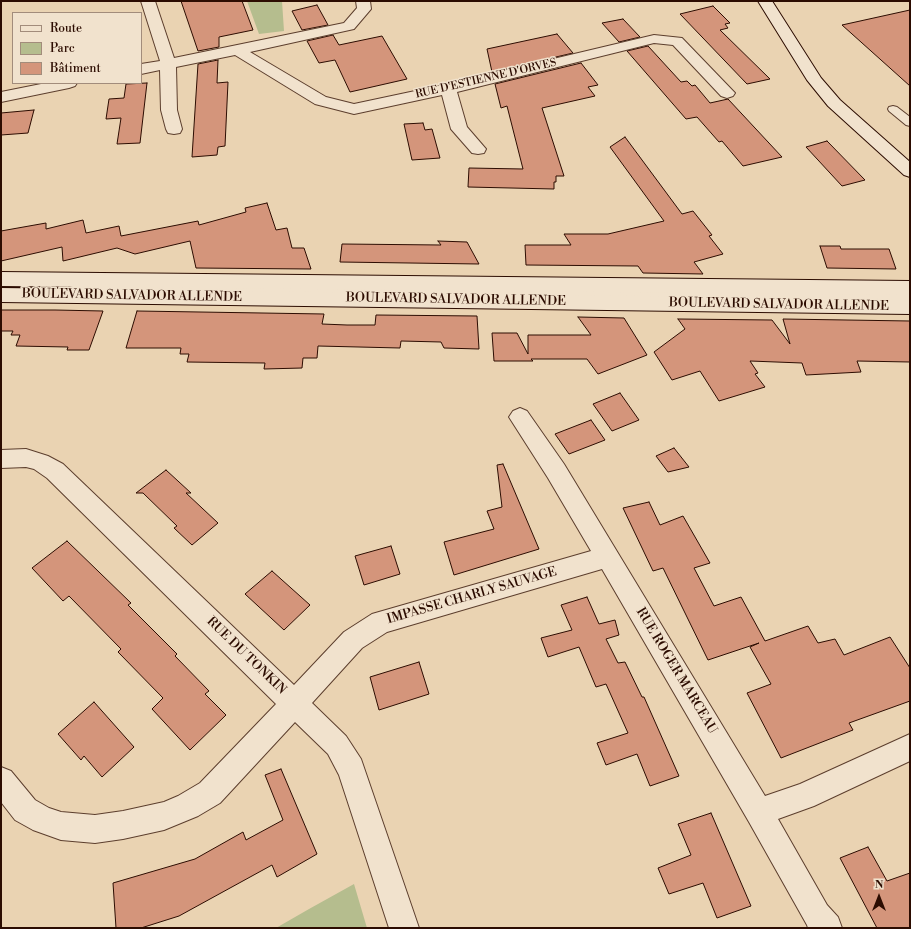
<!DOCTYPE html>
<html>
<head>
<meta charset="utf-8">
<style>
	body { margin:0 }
	#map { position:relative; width:911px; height:929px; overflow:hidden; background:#ead3b2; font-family:"Libre Bodoni",serif }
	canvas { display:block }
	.frame { position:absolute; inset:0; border:2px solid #2c0c01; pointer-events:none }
	.legend { position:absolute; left:12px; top:12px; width:130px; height:72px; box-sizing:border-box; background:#f1e2cd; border:1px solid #a28c7b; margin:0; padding:5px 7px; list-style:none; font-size:12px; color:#2c0c01 }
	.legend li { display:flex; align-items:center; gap:8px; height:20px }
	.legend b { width:20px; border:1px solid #a28c7b }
	.north { position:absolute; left:859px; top:877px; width:40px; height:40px; -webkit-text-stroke:3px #f1e2cd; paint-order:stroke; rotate:0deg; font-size:11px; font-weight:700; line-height:16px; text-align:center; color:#2c0c01 }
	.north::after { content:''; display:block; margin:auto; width:14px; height:18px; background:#2c0c01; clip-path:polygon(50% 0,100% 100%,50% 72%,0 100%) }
</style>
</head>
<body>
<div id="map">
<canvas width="911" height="929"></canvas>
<div class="frame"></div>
<ul class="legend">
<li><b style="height:5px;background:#f1e2cd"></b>Route</li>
<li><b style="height:11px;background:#b5bd8e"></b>Parc</li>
<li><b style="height:11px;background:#d4957b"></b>Bâtiment</li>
</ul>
<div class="north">N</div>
</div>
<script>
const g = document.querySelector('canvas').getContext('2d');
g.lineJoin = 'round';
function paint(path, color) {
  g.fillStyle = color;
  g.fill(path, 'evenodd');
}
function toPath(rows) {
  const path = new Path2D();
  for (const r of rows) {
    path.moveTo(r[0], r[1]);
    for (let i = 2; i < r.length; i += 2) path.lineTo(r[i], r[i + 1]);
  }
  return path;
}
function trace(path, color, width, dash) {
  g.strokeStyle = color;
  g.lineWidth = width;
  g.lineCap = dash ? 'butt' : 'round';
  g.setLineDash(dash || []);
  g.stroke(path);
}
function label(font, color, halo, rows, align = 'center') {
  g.font = font + ' "Libre Bodoni",serif';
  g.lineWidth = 3;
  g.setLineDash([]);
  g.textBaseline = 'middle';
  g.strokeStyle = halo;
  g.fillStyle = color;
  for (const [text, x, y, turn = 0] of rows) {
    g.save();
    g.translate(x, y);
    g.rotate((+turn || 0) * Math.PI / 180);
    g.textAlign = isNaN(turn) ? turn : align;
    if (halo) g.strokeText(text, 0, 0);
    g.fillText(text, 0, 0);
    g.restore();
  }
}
const green = toPath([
	[247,1,282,1,284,31,259,34],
	[354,884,367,928,276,928,309,909]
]);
const building = toPath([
	[181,1,242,1,253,30,219,37,219,47,198,51,181,1],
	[317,5,328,25,302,30,292,11,317,5],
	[713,6,730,23,725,24,728,28,720,30,770,79,747,84,680,14,713,6],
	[910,10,910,86,842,25,910,10],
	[623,19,640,37,619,42,602,23,623,19],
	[557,34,573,53,492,72,487,49,557,34],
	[333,35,339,45,382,36,407,79,350,92,335,60,319,63,307,41,333,35],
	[648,46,681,82,687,81,692,86,695,85,710,103,728,99,782,157,743,166,722,141,719,142,697,117,686,119,627,51,648,46],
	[218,60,217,83,228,82,225,146,218,147,217,155,192,157,198,64,218,60],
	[581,63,598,85,588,87,595,96,542,108,564,176,556,176,556,182,554,182,554,189,468,187,469,168,523,169,507,106,501,108,495,84,581,63],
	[147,83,140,143,117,144,121,118,106,119,109,99,124,98,126,84,147,83],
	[34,110,28,133,1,135,1,113,34,110],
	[423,123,425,130,432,129,440,158,412,160,404,124,423,123],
	[625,137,682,214,693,211,712,235,709,236,723,254,694,262,703,274,643,273,638,266,526,265,525,245,571,245,564,234,608,234,664,221,610,147,625,137],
	[827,141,865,180,842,186,806,147,827,141],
	[267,203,276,230,287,228,292,248,304,248,311,269,196,268,190,241,135,254,117,248,63,261,62,247,1,261,1,231,46,223,46,229,83,220,86,233,119,226,121,236,198,221,199,225,246,212,245,208,267,203],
	[438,241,467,242,479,264,340,262,342,244,441,245,438,241],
	[820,246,840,246,841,249,889,249,896,269,827,268,820,246],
	[1,310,55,310,103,311,89,350,67,350,68,347,16,346,20,335,11,335,13,331,1,331,1,310],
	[137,311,324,314,322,324,347,325,375,325,376,315,477,316,479,349,444,348,441,342,401,341,400,348,318,346,317,358,303,358,302,368,264,369,265,363,187,362,189,354,180,354,181,348,126,348,137,311],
	[578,317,624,318,647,355,598,374,587,359,531,359,533,361,494,361,492,333,517,333,528,354,528,335,591,335,578,317],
	[678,319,772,320,790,344,783,319,910,321,910,362,857,361,861,372,806,375,802,363,750,361,758,373,755,374,765,387,719,401,700,371,672,380,654,352,685,329,678,319],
	[620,393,639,420,612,431,593,404,620,393],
	[591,420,605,440,569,454,555,434,591,420],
	[674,448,689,467,668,472,656,456,674,448],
	[503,464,539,549,454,575,444,542,494,529,487,511,502,507,497,465,503,464],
	[166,470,191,493,186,493,218,523,192,545,174,528,177,526,143,493,136,493,166,470],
	[649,502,660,525,683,516,710,563,694,568,714,606,741,597,765,641,808,626,818,643,835,639,844,655,890,637,910,668,910,701,849,723,853,730,781,758,747,693,771,684,750,647,759,643,708,660,663,568,653,571,623,508,649,502],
	[67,541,131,603,128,605,177,654,175,656,209,691,205,694,226,715,190,750,152,709,163,698,118,652,121,649,69,596,63,601,32,568,67,541],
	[391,546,400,574,364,585,355,556,391,546],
	[272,571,310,605,284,630,245,594,272,571],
	[587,597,599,624,615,620,619,635,606,639,618,663,625,662,642,697,644,697,679,776,650,786,637,754,606,765,597,743,628,733,606,684,596,687,579,647,548,657,541,638,572,630,561,605,587,597],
	[419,662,429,694,379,710,370,677,419,662],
	[94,702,134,747,102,777,84,756,81,760,58,734,94,702],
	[281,769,317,854,277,877,272,865,179,916,141,928,116,928,113,883,195,859,243,832,246,840,283,820,265,775,281,769],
	[711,813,751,906,717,918,703,883,669,894,658,868,691,855,678,824,711,813],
	[868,847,887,881,910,873,910,928,877,928,840,858,868,847]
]);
const lane = toPath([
	[893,106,897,107,910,117,910,126,906,125,889,111,888,109,889,107,893,106],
	[86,282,910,292,910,302,86,292,61,299,56,297,54,294,56,291,86,282]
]);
const street = toPath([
	[141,1,155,1,174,58,344,23,357,8,356,1,370,1,371,9,354,29,250,52,326,97,354,104,448,84,654,35,682,38,735,93,733,96,727,98,721,96,673,45,654,43,457,92,467,127,486,149,484,153,478,154,472,153,451,129,442,95,354,114,315,104,235,55,176,67,177,110,182,129,180,133,174,134,168,133,166,129,161,110,160,70,141,74,141,64,160,61,141,1],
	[46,83,77,83,75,86,69,88,1,102,1,92,46,83],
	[520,408,527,411,564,464,765,796,800,784,910,734,910,761,814,806,778,819,827,905,838,917,842,928,808,928,807,925,749,822,602,569,387,632,362,648,312,703,346,736,361,759,419,928,389,928,339,775,328,754,295,722,220,803,198,816,164,830,123,839,95,843,61,840,33,830,15,820,1,802,1,767,11,771,35,800,49,808,61,812,95,815,123,811,164,802,178,796,200,783,276,704,47,478,34,469,26,467,1,468,1,450,26,449,48,456,63,464,294,685,344,632,372,614,591,551,548,478,509,417,513,411,520,408]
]);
const secondary = toPath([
	[758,1,772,1,821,78,840,100,910,162,910,177,904,175,828,106,807,80,758,1],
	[1,272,910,281,910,295,1,286,1,272],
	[1,288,883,299,910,300,910,314,1,302,1,288]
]);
const farStreetnames = [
	["RUE D'ESTIENNE D'ORVES",486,79,-13]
];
const streetNames = [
	["BOULEVARD SALVADOR ALLENDE",132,296,1],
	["BOULEVARD SALVADOR ALLENDE",456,300,1],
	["BOULEVARD SALVADOR ALLENDE",779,305,1],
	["IMPASSE CHARLY SAUVAGE",472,596,-16],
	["RUE DU TONKIN",246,656,44],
	["RUE ROGER MARCEAU",676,671,59]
];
paint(green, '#b5bd8e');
paint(building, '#d4957b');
trace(building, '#2c0c01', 1);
trace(lane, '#5c3e2d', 2);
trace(street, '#5c3e2d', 2);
trace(secondary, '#2c0c01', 2);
paint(lane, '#f1e2cd');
paint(street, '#f1e2cd');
paint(secondary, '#f1e2cd');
label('11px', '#2c0c01', '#f1e2cd', farStreetnames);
label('13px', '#2c0c01', '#f1e2cd', streetNames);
</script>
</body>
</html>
